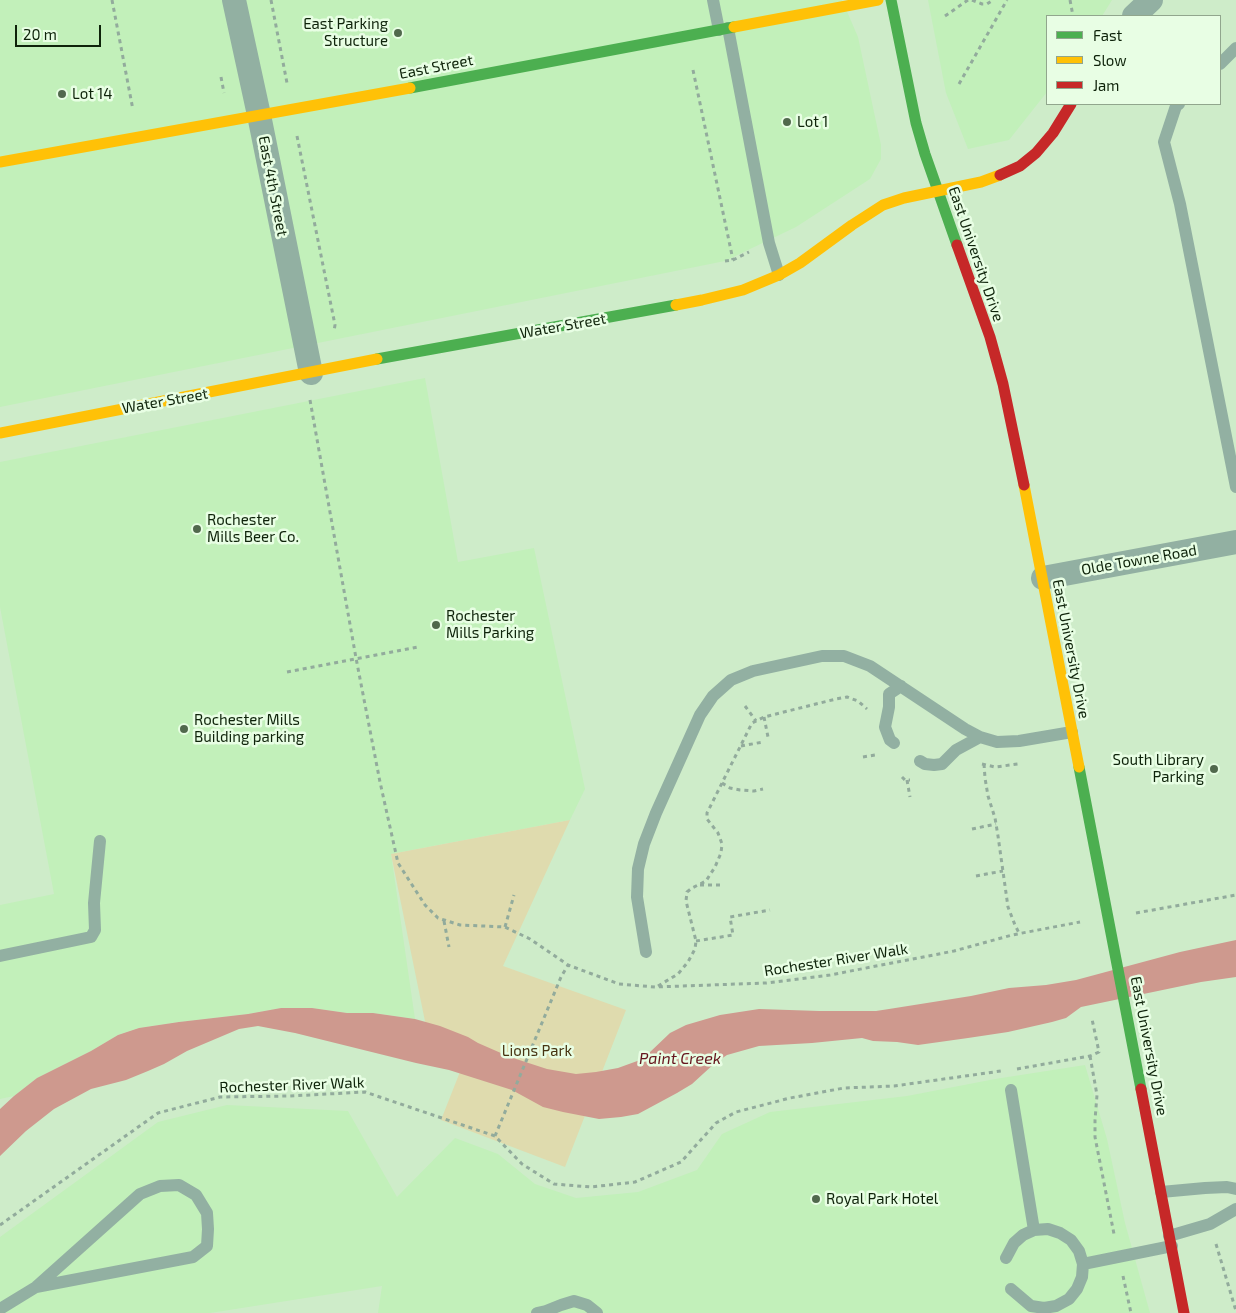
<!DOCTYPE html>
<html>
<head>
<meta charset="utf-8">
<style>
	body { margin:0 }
	#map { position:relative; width:1236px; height:1313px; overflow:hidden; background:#ceecc9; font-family:"Exo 2",sans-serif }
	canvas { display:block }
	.legend { position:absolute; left:1046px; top:15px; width:175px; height:90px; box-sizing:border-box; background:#e8fee4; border:1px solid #91a68d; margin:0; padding:6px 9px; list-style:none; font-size:15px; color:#0e230a }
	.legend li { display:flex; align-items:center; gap:10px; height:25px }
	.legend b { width:25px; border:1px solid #91a68d }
	.scale { position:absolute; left:15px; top:25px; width:86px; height:22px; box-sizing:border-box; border:2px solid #0e230a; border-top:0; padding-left:6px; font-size:15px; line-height:18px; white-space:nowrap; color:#0e230a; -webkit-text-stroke:4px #e8fee4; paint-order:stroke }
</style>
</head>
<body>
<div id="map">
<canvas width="1236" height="1313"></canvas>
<ul class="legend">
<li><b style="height:6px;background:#4caf50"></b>Fast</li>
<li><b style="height:6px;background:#ffc107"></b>Slow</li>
<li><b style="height:6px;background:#c62828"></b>Jam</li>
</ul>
<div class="scale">20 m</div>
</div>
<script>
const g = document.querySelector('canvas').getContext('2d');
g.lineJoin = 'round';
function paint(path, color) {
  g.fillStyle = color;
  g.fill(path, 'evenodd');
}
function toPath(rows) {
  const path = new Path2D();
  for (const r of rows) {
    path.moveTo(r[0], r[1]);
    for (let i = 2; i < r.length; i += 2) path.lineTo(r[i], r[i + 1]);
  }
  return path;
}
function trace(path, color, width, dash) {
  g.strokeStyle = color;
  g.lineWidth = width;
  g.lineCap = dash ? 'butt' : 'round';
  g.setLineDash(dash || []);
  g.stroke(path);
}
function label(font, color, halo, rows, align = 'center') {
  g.font = font + ' "Exo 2",sans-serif';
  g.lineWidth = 5;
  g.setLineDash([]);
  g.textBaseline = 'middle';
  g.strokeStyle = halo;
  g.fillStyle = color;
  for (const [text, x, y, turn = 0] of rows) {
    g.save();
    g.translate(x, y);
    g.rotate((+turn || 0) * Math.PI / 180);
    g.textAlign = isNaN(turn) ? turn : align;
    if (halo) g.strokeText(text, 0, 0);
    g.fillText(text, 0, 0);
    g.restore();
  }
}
const built = toPath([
	[0,0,842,0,858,37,881,145,881,159,870,179,796,227,725,261,0,407],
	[928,0,1112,0,1102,16,1047,16,1047,92,1009,140,968,149,946,93],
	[425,378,458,562,534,548,585,789,570,820,391,854,415,1019,373,1013,347,1013,312,1008,281,1008,248,1014,179,1022,139,1028,118,1035,91,1051,37,1078,14,1096,0,1099,0,905,54,894,0,607,0,462],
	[1085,1065,1107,1139,1125,1223,1150,1313,378,1313,382,1286,210,1313,0,1313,0,1237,158,1122,227,1105,348,1111,397,1197,455,1138,498,1154,535,1184,576,1198,638,1192,697,1170,722,1134,770,1112,907,1096,995,1079]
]);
const green = toPath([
	[570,820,503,966,626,1010,565,1167,441,1120,469,1049,429,1041,391,854]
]);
const water = toPath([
	[1236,940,1236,977,1201,982,1081,1007,1066,1018,1052,1022,1008,1032,968,1038,918,1045,897,1042,873,1041,862,1038,812,1043,759,1046,727,1055,715,1063,692,1084,677,1093,638,1114,621,1117,599,1119,563,1112,543,1107,512,1090,449,1070,416,1063,295,1033,258,1026,239,1029,187,1051,164,1064,148,1071,126,1080,91,1089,54,1109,26,1131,0,1156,0,1109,14,1096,37,1078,91,1051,118,1035,139,1028,179,1022,248,1014,281,1008,312,1008,347,1013,373,1013,415,1019,440,1026,468,1037,478,1043,510,1057,547,1069,576,1074,596,1072,618,1068,640,1060,649,1053,670,1033,686,1025,720,1015,759,1009,819,1011,876,1011,889,1009,971,996,1009,988,1046,985,1076,980,1180,952]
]);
const path = toPath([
	[112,0,133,110],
	[271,0,287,83],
	[972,0,982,4,987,4,993,0],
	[1070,0,1073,16],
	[945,16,968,0],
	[693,70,733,260],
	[221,77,224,93],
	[959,84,1007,0],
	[297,136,335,325,334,331],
	[725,261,733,260,749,252],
	[310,400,356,658,380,782,398,863,425,905,438,918,460,925,505,927,530,939,568,965,619,984,655,987,766,983,830,975,954,951,1012,935,1080,922],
	[287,672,418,647],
	[745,706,756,721],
	[764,717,768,737],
	[741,746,763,742],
	[863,757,875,755],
	[982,764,995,767,1018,764],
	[984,764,985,778,988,796,995,818,998,836,1008,907,1015,925,1019,933],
	[902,777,905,780,910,780],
	[907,780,910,797],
	[722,783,730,788,740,790,754,791,763,789],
	[972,829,996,824],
	[976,876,1003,871],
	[700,885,724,885],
	[1136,913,1236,895],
	[444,921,449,947],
	[505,927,514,895],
	[696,941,733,935,730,917,770,910],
	[658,986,678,974,688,962,695,949,696,941,686,901,687,892,692,888,706,881,715,867,721,853,722,844,718,833,707,819,707,813,752,723,764,717,836,699,847,697,858,701,867,709],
	[1090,1056,1097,1095,1095,1120,1095,1137,1114,1234],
	[1017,1069,1090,1056,1099,1052,1092,1019],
	[495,1136,561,977,568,965],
	[0,1225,158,1113,220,1097,290,1096,365,1092,495,1136,522,1164,554,1184,591,1187,635,1182,681,1162,716,1123,736,1112,790,1098,844,1088,894,1086,1001,1071],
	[1216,1244,1236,1311],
	[1123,1276,1131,1313]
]);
const lane = toPath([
	[713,0,719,30],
	[728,28,769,243,779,275],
	[1220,64,1236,48],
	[1179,104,1176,106,1164,142,1180,204,1236,487],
	[894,743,890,740,885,727,889,707,889,694,901,686],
	[920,761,925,764,934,765,942,764,956,750,980,737],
	[646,952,637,897,638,869,644,844,656,813,700,715,713,696,731,680,753,671,822,656,844,656,870,666,965,729,980,737,997,742,1019,741,1072,732],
	[0,956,91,937,95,930,94,903,100,841],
	[1011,1090,1034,1230],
	[1161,1192,1205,1188,1227,1187,1236,1189],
	[1169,1236,1210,1224,1236,1209],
	[1006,1258,1014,1243,1023,1235,1034,1230,1048,1229,1060,1233,1071,1240,1079,1251,1083,1264,1082,1277,1077,1289,1069,1299,1056,1306,1044,1308,1031,1306,1011,1289],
	[1083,1264,1172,1246],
	[0,1309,36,1287,140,1194,160,1186,179,1185,196,1195,207,1213,208,1229,207,1246,193,1257,36,1287],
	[537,1313,546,1311,561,1305,574,1301,587,1305,597,1313]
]);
const street = toPath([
	[234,0,259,115,311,373],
	[1134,16,1151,0],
	[1043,578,1236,542]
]);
const fast = toPath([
	[891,0,916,123,925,154,957,245],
	[410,88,734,27],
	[377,359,676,305],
	[1079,767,1141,1089]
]);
const slow = toPath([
	[734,27,878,0],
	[0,162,410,88],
	[676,305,702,300,743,290,779,275,800,263,852,225,883,205,904,198,981,182,1000,175],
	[0,433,377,359],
	[1024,485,1079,767]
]);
const jam = toPath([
	[1000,175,1020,166,1036,153,1053,133,1071,104],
	[957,245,990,337,1003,384,1024,485],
	[1141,1089,1184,1313]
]);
const markers = [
	[398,33,5,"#51694d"],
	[62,94,5,"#51694d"],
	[787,122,5,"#51694d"],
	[197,529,5,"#51694d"],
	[436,625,5,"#51694d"],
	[184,729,5,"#51694d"],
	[1214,769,5,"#51694d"],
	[816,1199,5,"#51694d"]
];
const poiNames = [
	["East Parking",388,24,"right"],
	["Structure",388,41,"right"],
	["Lot 14",72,94],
	["Lot 1",797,122],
	["Rochester",207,520],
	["Mills Beer Co.",207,537],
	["Rochester",446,616],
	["Mills Parking",446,633],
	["Rochester Mills",194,720],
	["Building parking",194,737],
	["South Library",1204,760,"right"],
	["Parking",1204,777,"right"],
	["Royal Park Hotel",826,1199]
];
const streetNames = [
	["East Street",436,67,-11],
	["East 4th Street",273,186,79],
	["East University Drive",976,254,71],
	["Water Street",563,326,-10],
	["Water Street",165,401,-10],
	["Olde Towne Road",1139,560,-10],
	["East University Drive",1071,649,79],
	["Rochester River Walk",836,960,-9],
	["East University Drive",1149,1046,79],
	["Rochester River Walk",292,1085,-2]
];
const parkNames = [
	["Lions Park",537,1051]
];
const waterNames = [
	["Paint Creek",680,1059]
];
paint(built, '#c2f0ba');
paint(green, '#dfdbae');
paint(water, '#ce998e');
trace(path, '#92ab9c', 3, [4, 4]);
trace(lane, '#92b0a2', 12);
trace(street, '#92b0a2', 24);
trace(fast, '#4caf50', 11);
trace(slow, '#ffc107', 11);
trace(jam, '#c62828', 11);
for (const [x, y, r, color] of markers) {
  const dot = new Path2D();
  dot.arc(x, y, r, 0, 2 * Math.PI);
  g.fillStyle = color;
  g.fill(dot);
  trace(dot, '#e8fee4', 2);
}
label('15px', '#0e230a', '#e8fee4', poiNames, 'left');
label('15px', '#0e230a', '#e8fee4', streetNames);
label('15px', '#473411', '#e8fee4', parkNames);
label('italic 16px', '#65151d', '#e8fee4', waterNames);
</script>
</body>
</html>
